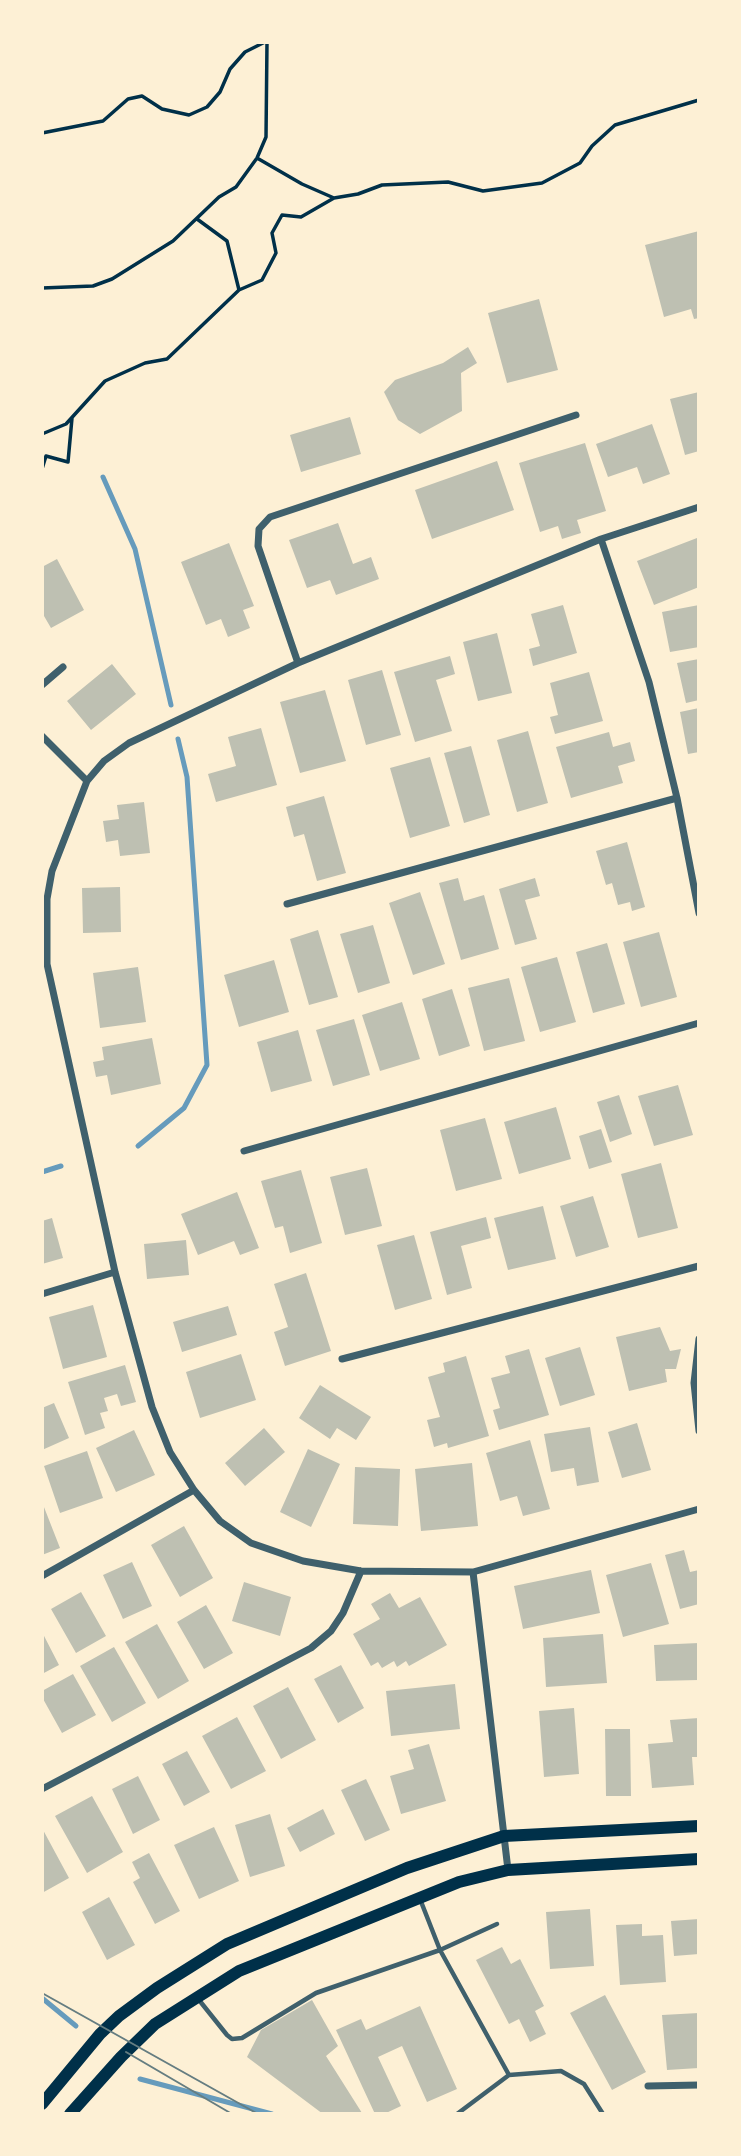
<!DOCTYPE html>
<html>
<head>
<meta charset="utf-8">
<style>
	body { margin:0 }
	#map { position:relative; width:741px; height:2156px; overflow:hidden; background:#fdf0d5; font-family:Ubuntu,sans-serif }
	canvas { display:block }
	.frame { position:absolute; inset:0; border:44px solid #fdf0d5; pointer-events:none }
</style>
</head>
<body>
<div id="map">
<canvas width="741" height="2156"></canvas>
<div class="frame"></div>
</div>
<script>
const g = document.querySelector('canvas').getContext('2d');
g.lineJoin = 'round';
function toPath(rows) {
  const path = new Path2D();
  for (const r of rows) {
    path.moveTo(r[0], r[1]);
    for (let i = 2; i < r.length; i += 2) path.lineTo(r[i], r[i + 1]);
  }
  return path;
}
function trace(path, color, width, dash) {
  g.strokeStyle = color;
  g.lineWidth = width;
  g.lineCap = dash ? 'butt' : 'round';
  g.setLineDash(dash || []);
  g.stroke(path);
}
function paint(path, color) {
  g.fillStyle = color;
  g.fill(path, 'evenodd');
}
const stream = toPath([
	[103,477,135,549,171,705],
	[138,1146,184,1108,207,1065,187,777,178,739],
	[42,1172,61,1166],
	[42,1998,76,2026],
	[140,2079,272,2114]
]);
const building = toPath([
	[699,231,699,318,694,319,691,309,664,317,645,245],
	[539,299,558,370,507,383,488,313],
	[468,347,477,363,461,373,462,411,420,434,398,420,384,392,395,380,443,363],
	[699,392,699,451,685,455,670,399],
	[350,417,361,454,301,472,290,435],
	[652,424,670,474,643,484,637,467,608,477,596,444],
	[585,443,606,511,577,520,581,533,562,539,558,526,540,532,519,463],
	[497,461,514,510,432,539,415,490],
	[338,523,353,564,371,557,379,579,336,595,330,580,307,588,289,540],
	[697,538,699,544,699,587,654,605,637,561],
	[229,543,254,606,243,610,250,628,228,637,221,619,206,625,181,562],
	[57,559,84,610,51,628,44,616,42,617,42,567],
	[563,605,577,653,533,666,529,649,540,646,531,614],
	[699,605,699,647,670,652,662,612],
	[497,633,512,693,478,701,463,642],
	[450,656,455,674,436,680,452,731,415,742,394,672],
	[699,659,699,700,686,703,677,663],
	[112,664,136,694,91,730,67,701],
	[382,670,401,735,366,745,348,680],
	[589,672,603,721,555,734,550,717,558,715,550,683],
	[325,690,346,761,300,773,280,702],
	[699,708,699,752,688,754,680,712],
	[261,728,277,785,216,802,208,774,236,766,228,737],
	[528,731,548,803,517,812,497,740],
	[609,732,613,747,630,742,635,761,618,766,623,783,571,798,556,747],
	[471,746,490,815,464,823,444,753],
	[430,757,450,826,410,838,390,768],
	[324,796,346,873,317,881,304,834,294,837,286,807],
	[144,802,150,853,120,856,118,840,106,842,103,821,119,819,117,805],
	[627,842,645,907,632,911,630,902,618,905,612,883,606,885,596,851],
	[458,878,464,901,484,895,499,949,461,960,439,883],
	[535,878,540,896,525,900,537,939,515,945,499,889],
	[120,887,121,932,83,933,82,888],
	[420,892,445,964,413,975,389,903],
	[373,925,390,983,358,993,340,934],
	[318,930,338,997,309,1005,290,939],
	[659,932,677,997,641,1007,623,942],
	[607,943,625,1004,593,1013,576,952],
	[557,957,576,1022,540,1032,521,967],
	[274,960,289,1012,239,1027,224,975],
	[138,967,146,1022,100,1028,93,973],
	[509,978,525,1041,484,1051,468,988],
	[452,989,470,1046,439,1056,422,999],
	[402,1002,420,1059,380,1071,362,1015],
	[354,1019,370,1075,333,1086,316,1030],
	[298,1030,312,1081,271,1092,257,1042],
	[152,1038,161,1084,111,1095,107,1075,96,1077,93,1062,104,1060,102,1047],
	[678,1085,693,1135,654,1146,638,1096],
	[619,1095,632,1134,610,1142,597,1102],
	[556,1107,571,1159,519,1174,504,1122],
	[485,1118,502,1179,456,1191,440,1130],
	[601,1129,612,1162,589,1169,579,1136],
	[661,1163,678,1228,638,1238,621,1174],
	[367,1168,382,1226,345,1235,330,1177],
	[301,1170,322,1243,290,1253,283,1226,275,1228,261,1181],
	[237,1192,259,1248,240,1255,234,1241,198,1255,181,1214],
	[593,1196,609,1247,576,1257,560,1206],
	[543,1206,556,1259,508,1270,494,1218],
	[486,1217,491,1238,461,1246,472,1288,447,1295,430,1232],
	[52,1218,63,1258,42,1264,42,1221],
	[414,1235,432,1299,395,1310,377,1245],
	[186,1240,189,1275,147,1279,144,1244],
	[306,1273,331,1351,285,1366,274,1332,288,1327,274,1284],
	[93,1305,107,1357,63,1369,49,1317],
	[228,1306,237,1335,182,1352,173,1322],
	[660,1327,670,1351,681,1349,676,1369,665,1369,667,1382,629,1391,616,1337],
	[580,1347,595,1395,560,1406,545,1358],
	[529,1349,549,1415,499,1430,493,1410,500,1408,491,1378,510,1373,505,1356],
	[241,1354,256,1400,200,1418,186,1372],
	[466,1356,489,1436,448,1448,447,1443,434,1447,427,1420,440,1417,428,1377,445,1372,443,1363],
	[125,1365,136,1402,121,1406,117,1394,104,1398,108,1411,100,1413,105,1428,85,1435,68,1382],
	[320,1385,371,1417,356,1440,337,1428,330,1439,299,1418],
	[54,1403,69,1438,42,1450,42,1408],
	[637,1423,651,1470,622,1478,608,1432],
	[590,1427,599,1482,577,1486,574,1468,551,1472,544,1434],
	[264,1428,285,1452,245,1486,225,1463],
	[134,1430,155,1475,116,1492,96,1448],
	[530,1440,550,1509,523,1516,517,1496,500,1501,486,1453],
	[308,1449,340,1464,311,1527,280,1512],
	[87,1451,103,1498,60,1513,44,1466],
	[472,1463,478,1526,421,1531,415,1469],
	[355,1467,400,1469,398,1526,353,1524],
	[42,1502,60,1548,42,1555],
	[184,1526,213,1578,180,1597,151,1545],
	[684,1550,690,1572,699,1570,699,1604,680,1609,665,1555],
	[132,1562,152,1606,123,1619,103,1575],
	[651,1563,669,1624,623,1637,606,1575],
	[591,1570,600,1613,523,1629,514,1586],
	[244,1582,291,1597,280,1636,232,1621],
	[81,1592,106,1636,76,1653,51,1609],
	[390,1593,399,1608,420,1597,447,1645,409,1666,406,1661,397,1667,394,1661,382,1668,378,1662,371,1666,353,1634,380,1619,371,1604],
	[206,1605,233,1653,204,1669,177,1622],
	[157,1624,189,1681,158,1699,125,1642],
	[42,1632,59,1665,42,1674],
	[603,1634,607,1683,546,1687,543,1638],
	[699,1643,699,1680,656,1681,654,1645],
	[114,1647,146,1703,112,1722,80,1666],
	[341,1665,364,1708,338,1723,314,1679],
	[73,1674,96,1715,62,1733,42,1697,42,1691],
	[455,1684,460,1729,391,1736,386,1691],
	[288,1687,316,1740,281,1759,253,1706],
	[574,1708,579,1774,544,1777,539,1711],
	[237,1717,266,1771,231,1789,202,1736],
	[699,1718,699,1757,692,1757,694,1785,652,1788,648,1744,673,1742,670,1720],
	[605,1729,630,1729,631,1796,606,1796],
	[429,1744,446,1801,401,1814,390,1776,414,1769,408,1750],
	[187,1751,210,1792,184,1806,162,1764],
	[138,1776,160,1820,133,1834,112,1789],
	[366,1779,390,1830,365,1841,341,1790],
	[92,1796,123,1852,87,1873,55,1816],
	[323,1809,335,1834,300,1852,287,1828],
	[270,1814,285,1866,250,1877,235,1825],
	[214,1827,239,1881,199,1899,174,1845],
	[42,1828,69,1878,42,1893],
	[149,1853,180,1911,155,1924,133,1882,140,1878,132,1862],
	[109,1897,135,1945,107,1960,82,1912],
	[590,1909,594,1966,550,1969,546,1912],
	[699,1919,699,1954,674,1956,671,1921],
	[642,1924,642,1936,663,1935,666,1982,620,1985,616,1925],
	[502,1947,511,1964,520,1959,544,2006,535,2011,546,2034,530,2042,519,2019,509,2024,476,1960],
	[605,1995,646,2072,612,2090,570,2013],
	[312,2000,338,2046,326,2056,362,2113,361,2114,323,2114,247,2057,261,2030],
	[420,2006,457,2089,427,2102,402,2046,378,2057,401,2106,384,2114,375,2114,336,2030,361,2019,366,2030],
	[699,2013,699,2068,667,2070,662,2015]
]);
const path = toPath([
	[42,133,103,121,128,99,142,96,162,109,189,115,207,107,220,92,230,69,245,52,265,42],
	[257,158,302,184,334,198],
	[197,219,227,241,239,290],
	[42,288,93,286,112,279,173,241,219,197,236,187,257,158,266,137,267,42],
	[42,434,66,424,105,381,145,363,167,359,239,290,262,280,276,253,272,233,282,215,301,217,334,198,358,194,382,185,448,182,483,191,542,183,580,163,592,146,615,125,699,100],
	[42,469,46,456,68,462,72,418]
]);
const service = toPath([
	[420,1899,440,1950,509,2075,561,2071,584,2084,603,2114],
	[199,2000,227,2035,232,2039,242,2038,316,1993,440,1950,497,1924],
	[457,2114,509,2075]
]);
const minor = toPath([
	[699,507,601,539,298,663,129,743,104,761,87,781,52,871,47,899,47,964,115,1272,152,1407,170,1452,194,1490,220,1521,251,1543,303,1561,361,1571,473,1572,699,1509],
	[601,539,649,682,677,798,699,913],
	[298,663,258,546,259,529,270,517,576,415],
	[42,685,63,667],
	[42,736,87,781],
	[287,904,677,798],
	[244,1151,699,1023],
	[42,1294,115,1272],
	[699,1339,694,1383,699,1431],
	[342,1359,699,1266],
	[473,1572,508,1870],
	[42,1576,194,1490],
	[42,1789,311,1648,331,1631,343,1613,361,1571],
	[648,2086,699,2085]
]);
const primary = toPath([
	[42,2104,100,2034,119,2016,157,1988,227,1944,407,1868,504,1836,699,1826],
	[70,2114,121,2057,155,2024,239,1971,459,1882,508,1870,699,1859]
]);
const tram = toPath([
	[42,1993,258,2114],
	[126,2052,232,2114]
]);
trace(stream, '#669bbc', 5);
paint(building, '#bec0b2');
trace(path, '#003049', 3.5);
trace(service, '#3f606c', 4.5);
trace(minor, '#3f606c', 7);
trace(primary, '#003049', 12);
trace(tram, '#657d81', 2);
</script>
</body>
</html>
